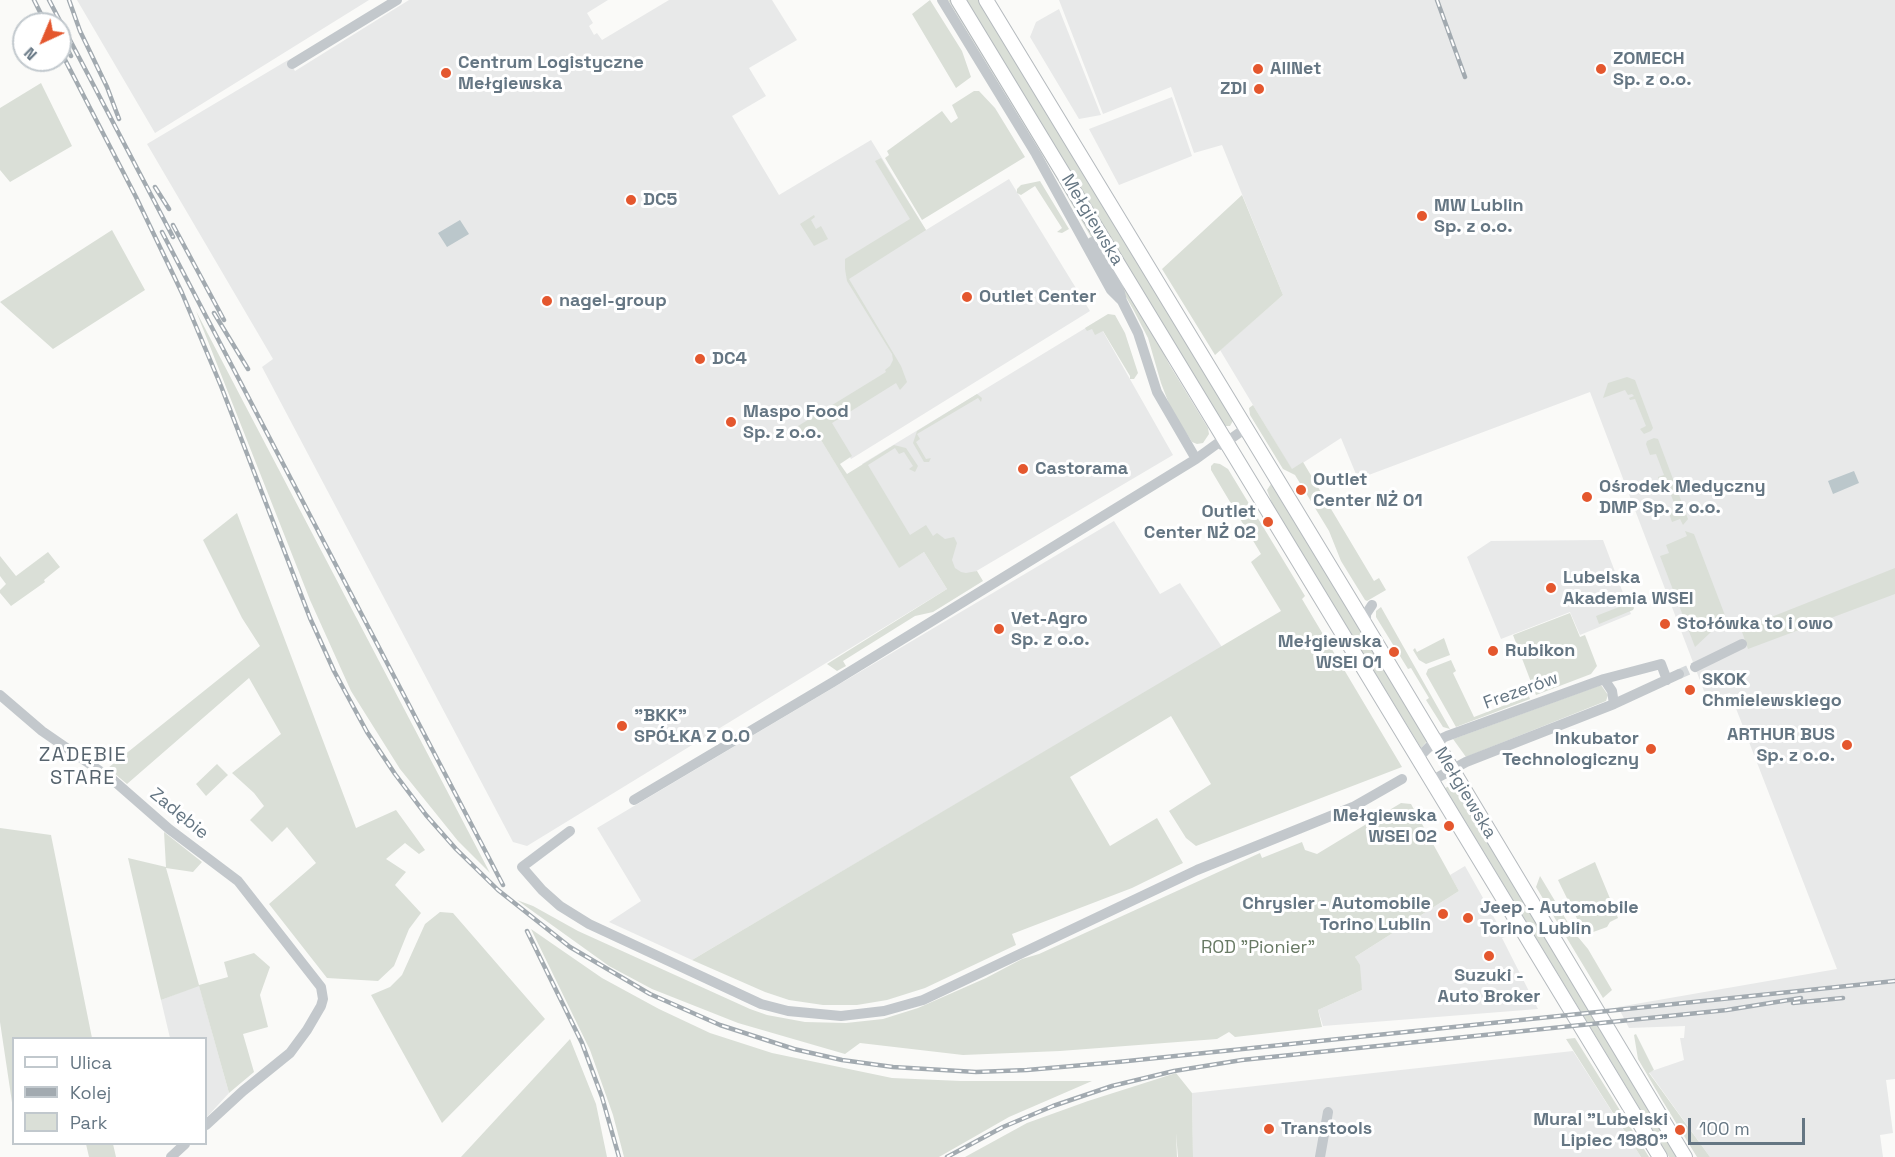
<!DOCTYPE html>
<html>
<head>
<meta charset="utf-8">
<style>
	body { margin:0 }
	#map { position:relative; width:1895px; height:1157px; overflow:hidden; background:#fafaf8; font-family:"Space Grotesk",sans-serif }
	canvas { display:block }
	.legend { position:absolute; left:12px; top:1037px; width:195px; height:108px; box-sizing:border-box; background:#fff; border:2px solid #c1c8cd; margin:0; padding:8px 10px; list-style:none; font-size:18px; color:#657683 }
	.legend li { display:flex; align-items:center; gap:12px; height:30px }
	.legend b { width:30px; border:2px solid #c1c8cd }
	.north { position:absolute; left:12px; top:12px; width:60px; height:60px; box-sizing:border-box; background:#fff; border:2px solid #c1c8cd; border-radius:50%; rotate:224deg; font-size:16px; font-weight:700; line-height:24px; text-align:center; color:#657683 }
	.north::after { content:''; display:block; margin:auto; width:21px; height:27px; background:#e4572e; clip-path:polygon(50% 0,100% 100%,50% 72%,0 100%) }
	.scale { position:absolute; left:1688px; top:1118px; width:117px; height:27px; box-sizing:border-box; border:3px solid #657683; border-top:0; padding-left:8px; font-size:18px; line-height:21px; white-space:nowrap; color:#657683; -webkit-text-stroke:4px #fff; paint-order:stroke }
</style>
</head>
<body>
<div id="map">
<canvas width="1895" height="1157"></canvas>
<ul class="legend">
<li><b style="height:8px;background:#fff"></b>Ulica</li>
<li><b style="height:8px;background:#a2aab0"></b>Kolej</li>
<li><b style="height:16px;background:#dadfd7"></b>Park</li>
</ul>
<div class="north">N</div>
<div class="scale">100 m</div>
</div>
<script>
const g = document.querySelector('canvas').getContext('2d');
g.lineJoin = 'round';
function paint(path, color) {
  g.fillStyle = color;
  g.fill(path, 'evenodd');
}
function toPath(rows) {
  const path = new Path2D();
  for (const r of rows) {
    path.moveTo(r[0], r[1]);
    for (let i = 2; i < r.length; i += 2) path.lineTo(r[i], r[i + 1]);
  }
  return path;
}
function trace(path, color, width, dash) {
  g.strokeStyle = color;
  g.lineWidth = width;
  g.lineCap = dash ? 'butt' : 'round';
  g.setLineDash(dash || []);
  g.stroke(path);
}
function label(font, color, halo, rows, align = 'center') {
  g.font = font + ' "Space Grotesk",sans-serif';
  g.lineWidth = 6;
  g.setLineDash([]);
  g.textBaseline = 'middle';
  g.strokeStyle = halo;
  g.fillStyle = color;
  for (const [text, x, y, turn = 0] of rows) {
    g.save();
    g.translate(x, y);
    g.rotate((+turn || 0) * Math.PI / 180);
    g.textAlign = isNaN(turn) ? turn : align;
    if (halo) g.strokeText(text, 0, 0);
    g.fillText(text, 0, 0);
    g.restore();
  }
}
const built = toPath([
	[77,0,369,0,155,133],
	[409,0,608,0,587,13,593,23,589,26,594,35,597,33,602,40,669,0,772,0,797,40,749,68,766,96,732,116,779,195,871,140,926,230,1009,179,1090,311,851,459,827,419,813,427,899,567,924,552,947,589,527,846,513,842,262,367,273,359,147,144,288,60,295,71],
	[1059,0,1895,0,1895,1079,1886,1080,1893,1133,1880,1135,1883,1157,1710,1157,1649,1072,1684,1060,1680,1038,1684,1038,1685,1026,1629,1028,1618,1007,1837,969,1730,693,1707,699,1590,392,1358,479,1341,438,1292,470,1220,350,1283,295,1222,145,1194,153,1171,87,1103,114],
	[1059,9,1101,115,1079,119,1030,37,1036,22],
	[1172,97,1192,156,1119,185,1089,129],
	[1097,321,1173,455,951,586,919,534,909,540,862,464],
	[1114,521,1160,594,1180,583,1222,647,692,960,609,922,641,901,597,828],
	[1603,540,1631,614,1580,635,1570,612,1501,639,1467,557,1491,541],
	[1465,866,1505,937,1502,938,1538,1009,1323,1026,1318,1010,1362,990,1355,957,1459,891,1450,875],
	[199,985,229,1093,206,1118,206,1038,170,1038,161,1000],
	[1573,1051,1641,1157,1193,1157,1192,1093]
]);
const green = toPath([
	[930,0,962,51,971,77,956,88,912,14],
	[948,0,954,0,1144,313,1169,364,1208,428,1209,434,1203,443,1197,444,1192,442,1171,409,1161,383,1148,338,1133,309,1060,184],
	[964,0,981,0,1234,419,1230,426,1224,426],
	[41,83,72,146,10,182,0,170,0,108],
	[974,91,979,91,995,108,1025,157,922,220,885,158,889,155,887,151,942,111,951,123,958,118,952,105],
	[881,158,926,230,849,279,901,366,907,382,900,390,896,383,832,423,852,456,840,464,847,474,894,445,906,448,918,466,915,472,909,469,913,466,904,452,899,454,895,448,868,465,910,535,926,525,933,536,937,533,945,539,954,537,957,543,952,560,955,568,961,572,966,573,977,571,983,581,933,612,915,616,843,661,846,666,837,671,827,664,947,589,924,552,899,568,813,427,803,433,798,426,886,372,885,370,890,366,893,360,892,354,847,281,845,269,845,259,910,219,875,161],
	[1040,181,1069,229,1062,233,1057,232,1062,228,1035,186,1021,195,1017,193,1017,189,1021,185],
	[1242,195,1283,295,1215,355,1162,269],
	[814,215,815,217,811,220,816,229,821,226,828,239,814,246,800,224],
	[112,230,145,290,53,349,0,302],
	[196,311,245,405,490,873,458,841,400,769,351,691,310,600],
	[1108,314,1115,315,1125,333,1138,373,1134,379,1130,379,1130,376,1103,331,1095,335,1092,329,1087,331,1085,328],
	[1627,377,1635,380,1653,428,1651,431,1644,434,1640,429,1646,426,1635,399,1630,400,1629,398,1634,396,1632,394,1628,395,1625,390,1603,398,1608,383],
	[977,394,982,398,981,402,978,398,917,434,920,439,916,442,926,459,931,458,929,462,924,462,913,443,917,431],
	[1253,405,1292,469,1303,462,1374,581,1379,578,1386,590,1367,601,1365,600,1341,561,1329,531,1295,475,1283,469,1250,415,1249,408],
	[1654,438,1658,439,1688,519,1683,525,1680,519,1672,522,1668,511,1676,508,1669,490,1663,492,1662,488,1668,485,1666,481,1660,483,1658,477,1664,475,1656,454,1650,455,1646,444,1647,441],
	[1214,463,1220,464,1228,469,1305,596,1302,599,1402,767,1196,846,1186,838,1169,811,1211,784,1171,716,1070,777,1110,846,1157,818,1183,863,1132,888,1012,934,1016,945,925,988,887,1000,857,1005,823,1005,789,1000,765,992,692,960,1281,611,1251,562,1261,554,1211,470,1211,466],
	[1271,484,1428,740,1421,748,1273,506,1267,490],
	[237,513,356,828,396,810,425,850,419,854,405,843,386,859,406,872,395,885,421,913,409,929,394,966,378,981,327,978,269,904,316,863,287,827,272,842,250,820,264,806,254,793,232,773,281,734,249,678,127,784,108,768,260,646,242,618,203,540],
	[1685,531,1694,534,1726,618,1695,647,1660,556,1669,553,1666,545,1687,536],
	[48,552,60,567,44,580,45,582,11,606,0,593,0,590,6,584,0,576,0,556,16,576],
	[1895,568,1895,594,1748,649,1741,629],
	[1629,598,1634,608,1633,610,1599,624,1596,616,1619,607,1618,602],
	[1381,607,1450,729,1443,727,1426,700,1429,698,1411,668,1408,669,1376,617,1376,611],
	[1570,613,1580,637,1585,635,1597,666,1591,674,1536,695,1513,635],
	[1444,638,1450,655,1426,664,1419,660,1413,650,1415,648,1417,652],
	[1451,660,1456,671,1453,673,1474,717,1526,697,1525,692,1527,691,1530,699,1456,727,1426,674,1428,669],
	[1601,685,1608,695,1606,701,1466,757,1453,739],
	[217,764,228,775,206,796,196,784],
	[1454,784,1680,1157,1669,1157,1445,788],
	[1401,803,1411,804,1459,891,1355,957,1360,965,1362,990,1318,1010,1322,1027,1235,1037,1229,1032,1217,1039,1060,1051,963,1055,860,1043,845,1054,738,1023,652,989,609,966,517,900,533,906,578,931,750,1009,767,1015,805,1022,846,1023,883,1019,918,1008,986,978,1022,959,1039,954,1260,853,1262,858,1302,842,1305,850,1317,854],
	[0,828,51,835,92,1038,14,1038,13,1109,0,1022],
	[164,832,202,862,193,872,166,868,199,985,228,977,224,962,254,953,270,967,260,995,268,1027,243,1034,254,1072,229,1093,199,986,161,1000,128,858,166,867],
	[1595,862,1618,918,1610,922,1607,927,1585,935,1558,880],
	[1540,876,1573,931,1588,949,1612,990,1603,998,1536,887],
	[440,912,453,913,545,1019,442,1123,371,995,390,987,402,975,425,924],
	[531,929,602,978,659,1009,710,1033,772,1053,892,1078,961,1081,1092,1081,1009,1117,939,1157,624,1157,613,1115,590,1050],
	[1636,1034,1654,1070,1649,1073,1710,1157,1697,1157,1662,1100,1638,1059,1634,1035],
	[1575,1038,1626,1120,1649,1157,1641,1157,1566,1039],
	[570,1039,596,1104,607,1157,461,1157],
	[1176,1073,1192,1093,1193,1157,1178,1157,1176,1133,1177,1157,965,1157,1027,1123,1088,1101],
	[86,1144,113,1144,116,1157,89,1157]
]);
const water = toPath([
	[460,220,469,234,447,247,438,233],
	[1854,471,1859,483,1833,494,1828,481]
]);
const minorTunnel = toPath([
	[1679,674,1695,667]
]);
const minor = toPath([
	[942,0,1036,154,1111,290,1122,301],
	[292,64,397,0],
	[1092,242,1118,285,1122,301,1138,333,1157,392,1196,459],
	[1222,445,1246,428],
	[1366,625,1366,614,1372,605],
	[1695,667,1742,644],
	[1604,679,1612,691,1614,704],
	[0,695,42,731,113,780,169,829,238,881,321,987,323,999,321,1006,307,1030,290,1053,243,1091,206,1125],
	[1419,757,1434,742,1447,736,1604,679,1661,664,1667,680],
	[1433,780,1466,762,1614,704,1679,674],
	[634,800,833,682,1196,459,1218,443,1226,441],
	[570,831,522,867,542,890,560,906,589,924,761,1004,788,1011,841,1016,884,1011,923,1000,1197,870,1353,807,1402,779],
	[171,1157,185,1144],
	[1320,1157,1328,1112]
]);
const major = toPath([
	[958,0,1660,1157],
	[986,0,1354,606,1685,1157]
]);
const rail = toPath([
	[34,0,46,24],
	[49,0,173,237],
	[69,0,80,31,107,87,119,119],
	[1437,0,1465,77],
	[60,35,71,56],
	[60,50,136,197,182,293,221,386,310,618,334,671,367,732,395,774,426,815,456,849,498,890,570,947,650,994,720,1025,794,1049,842,1060,893,1067,976,1072,1027,1070,1118,1062,1895,981],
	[155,187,169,209],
	[173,225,224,320],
	[162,232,503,885],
	[214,313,248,369],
	[527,931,582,1043,602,1097,619,1157],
	[1793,1003,1843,998],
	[947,1157,1003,1127,1053,1106,1112,1086,1174,1071,1242,1060,1727,1010,1801,998]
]);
const markers = [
	[1258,69,6,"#e4572e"],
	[1601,69,6,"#e4572e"],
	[446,73,6,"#e4572e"],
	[1259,89,6,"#e4572e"],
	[631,200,6,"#e4572e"],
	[1422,216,6,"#e4572e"],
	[967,297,6,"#e4572e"],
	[547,301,6,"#e4572e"],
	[700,359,6,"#e4572e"],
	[731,422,6,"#e4572e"],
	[1023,469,6,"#e4572e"],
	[1301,490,6,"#e4572e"],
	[1587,497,6,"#e4572e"],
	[1268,522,6,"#e4572e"],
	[1551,588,6,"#e4572e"],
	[1665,624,6,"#e4572e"],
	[999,629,6,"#e4572e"],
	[1493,651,6,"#e4572e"],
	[1394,652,6,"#e4572e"],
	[1690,690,6,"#e4572e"],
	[622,726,6,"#e4572e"],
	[1847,745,6,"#e4572e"],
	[1651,749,6,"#e4572e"],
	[1449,826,6,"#e4572e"],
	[1443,914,6,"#e4572e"],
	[1468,918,6,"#e4572e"],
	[1489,956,6,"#e4572e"],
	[1269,1129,6,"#e4572e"],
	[1680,1130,6,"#e4572e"]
];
const poiNames = [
	["ZOMECH",1613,59],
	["Sp. z o.o.",1613,80],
	["Centrum Logistyczne",458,63],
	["Mełgiewska",458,84],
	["AllNet",1270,69],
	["ZDI",1247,89,"right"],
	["DC5",643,200],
	["MW Lublin",1434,206],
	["Sp. z o.o.",1434,227],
	["Outlet Center",979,297],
	["nagel-group",559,301],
	["DC4",712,359],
	["Maspo Food",743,412],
	["Sp. z o.o.",743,433],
	["Castorama",1035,469],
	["Outlet",1313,480],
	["Center NŻ 01",1313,501],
	["Ośrodek Medyczny",1599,487],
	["DMP Sp. z o.o.",1599,508],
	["Outlet",1256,512,"right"],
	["Center NŻ 02",1256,533,"right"],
	["Lubelska",1563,578],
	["Akademia WSEI",1563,599],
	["Vet-Agro",1011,619],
	["Sp. z o.o.",1011,640],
	["Stołówka to i owo",1677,624],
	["Mełgiewska",1382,642,"right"],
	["WSEI 01",1382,663,"right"],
	["Rubikon",1505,651],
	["SKOK",1702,680],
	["Chmielewskiego",1702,701],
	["\"BKK\"",634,716],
	["SPÓŁKA Z O.O",634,737],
	["ARTHUR BUS",1835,735,"right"],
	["Sp. z o.o.",1835,756,"right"],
	["Inkubator",1639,739,"right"],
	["Technologiczny",1639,760,"right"],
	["Mełgiewska",1437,816,"right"],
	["WSEI 02",1437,837,"right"],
	["Chrysler - Automobile",1431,904,"right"],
	["Torino Lublin",1431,925,"right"],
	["Jeep - Automobile",1480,908],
	["Torino Lublin",1480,929],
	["Suzuki -",1489,976,"center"],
	["Auto Broker",1489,997,"center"],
	["Mural \"Lubelski",1668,1120,"right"],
	["Lipiec 1980\"",1668,1141,"right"],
	["Transtools",1281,1129]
];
const streetNames = [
	["Mełgiewska",1092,220,59],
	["Frezerów",1521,691,-20],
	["Mełgiewska",1465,793,59],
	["Zadębie",179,814,39]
];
const parkNames = [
	["ROD \"Pionier\"",1258,948]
];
const neighbourhoodNames = [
	["ZADĘBIE",83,756],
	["STARE",83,779]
];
paint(built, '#e8e9e9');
paint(green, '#dadfd7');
paint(water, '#bbc7cb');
trace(minorTunnel, '#d5d9db', 10, [10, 5]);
trace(major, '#b5babe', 16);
trace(minor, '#c3c8cc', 10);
trace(major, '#fff', 14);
trace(rail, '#a2aab0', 4.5);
trace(rail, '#fff', 2, [7]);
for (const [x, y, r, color] of markers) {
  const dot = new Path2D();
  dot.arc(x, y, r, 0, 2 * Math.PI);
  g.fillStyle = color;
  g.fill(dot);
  trace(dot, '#fff', 2);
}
label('bold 18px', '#657683', '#fff', poiNames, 'left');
label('18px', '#657683', '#fff', streetNames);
label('18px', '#687a64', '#fff', parkNames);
g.letterSpacing = '1.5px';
label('20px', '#57646e', '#fff', neighbourhoodNames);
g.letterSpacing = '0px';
</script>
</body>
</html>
